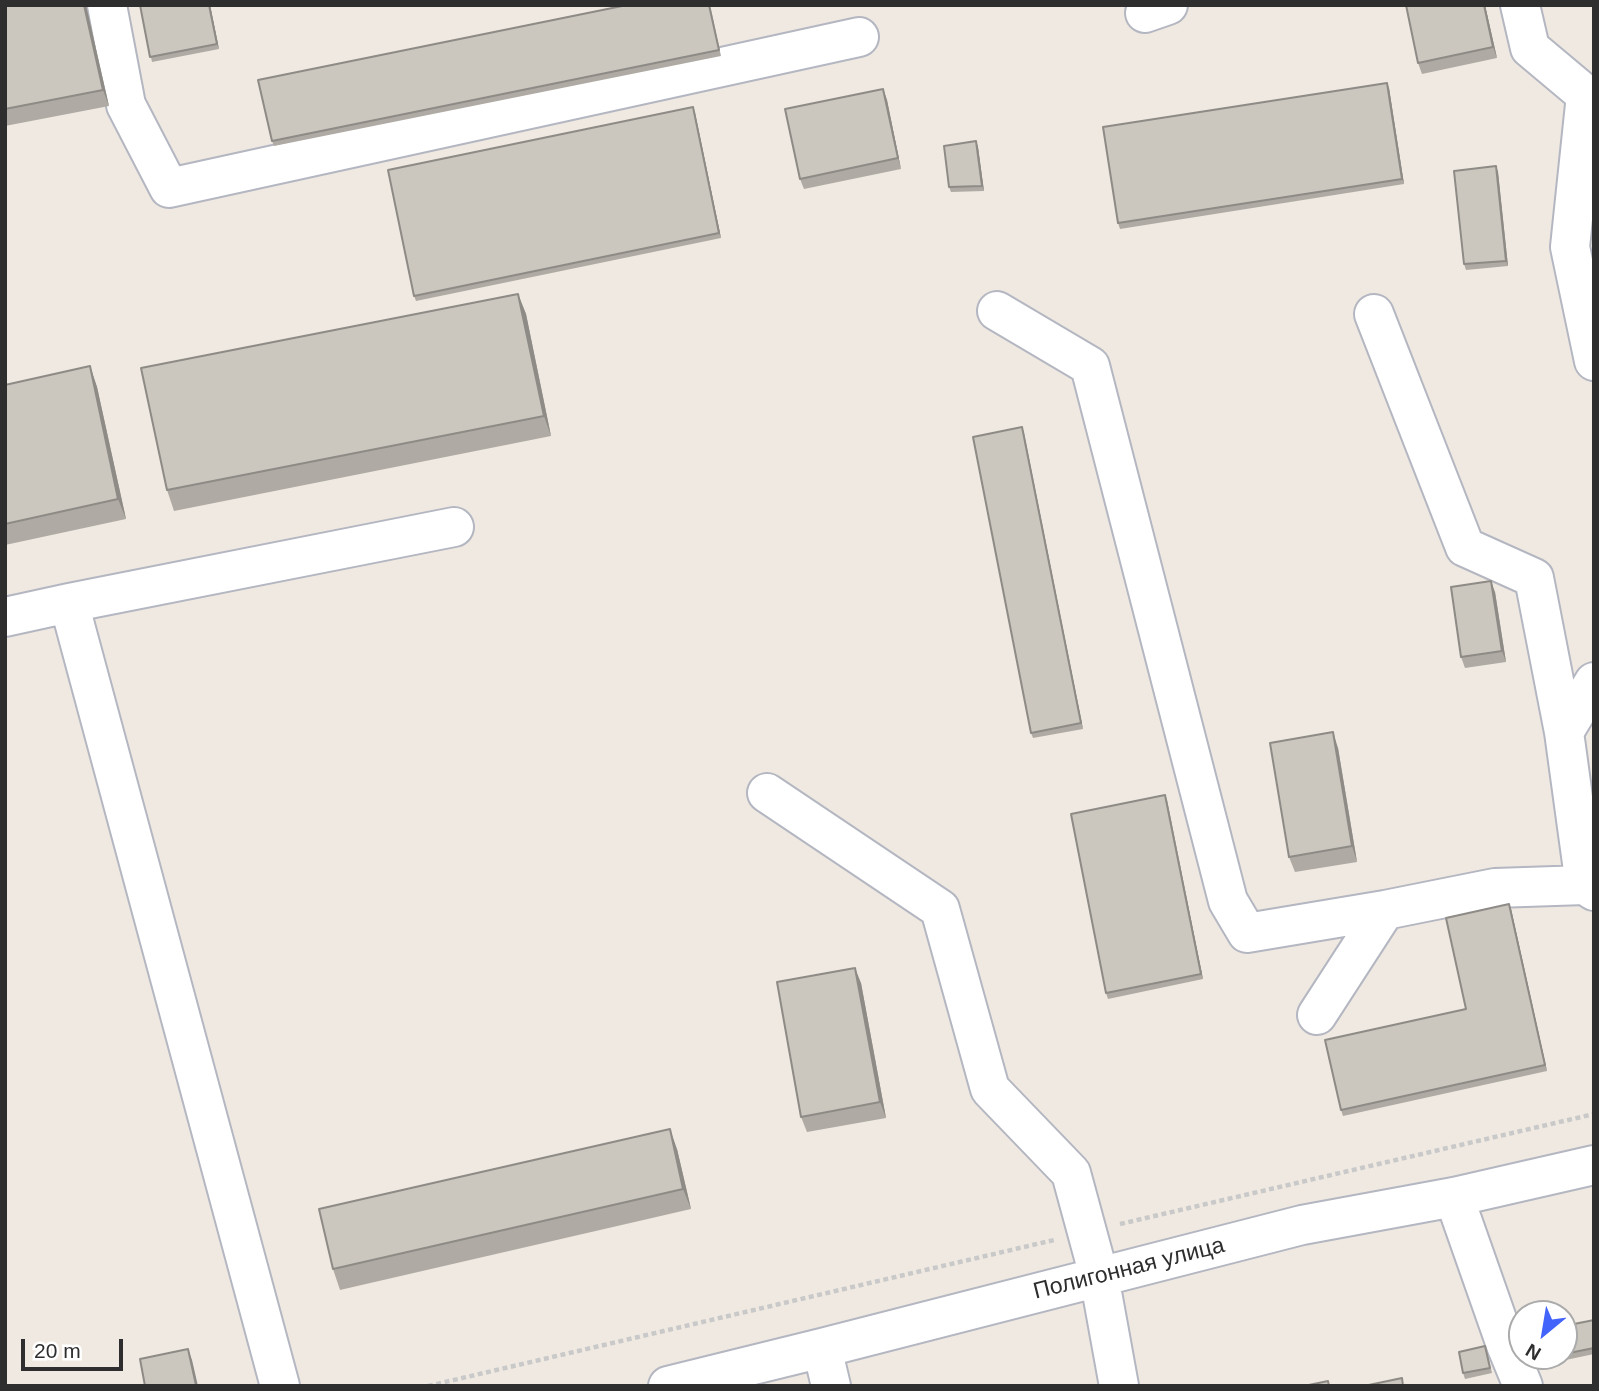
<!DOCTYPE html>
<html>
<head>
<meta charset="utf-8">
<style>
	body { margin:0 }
	#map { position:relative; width:1599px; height:1391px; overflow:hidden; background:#efe9e1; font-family:Arial,sans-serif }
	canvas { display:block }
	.frame { position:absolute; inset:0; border:7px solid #2e2e2e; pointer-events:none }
	.north { position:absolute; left:1508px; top:1300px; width:70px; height:70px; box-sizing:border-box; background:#fff; border:2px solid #ababab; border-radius:50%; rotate:210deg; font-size:19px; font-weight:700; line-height:28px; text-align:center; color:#2e2e2e }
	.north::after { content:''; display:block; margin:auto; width:24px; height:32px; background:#4264fb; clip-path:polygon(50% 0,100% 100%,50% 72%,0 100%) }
	.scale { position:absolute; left:21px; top:1339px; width:102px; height:32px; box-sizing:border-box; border:4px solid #2e2e2e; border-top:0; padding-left:9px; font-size:21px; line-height:24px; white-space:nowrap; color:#2e2e2e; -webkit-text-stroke:5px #fff; paint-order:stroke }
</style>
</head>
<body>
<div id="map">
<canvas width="1599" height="1391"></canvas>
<div class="frame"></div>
<div class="north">N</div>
<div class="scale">20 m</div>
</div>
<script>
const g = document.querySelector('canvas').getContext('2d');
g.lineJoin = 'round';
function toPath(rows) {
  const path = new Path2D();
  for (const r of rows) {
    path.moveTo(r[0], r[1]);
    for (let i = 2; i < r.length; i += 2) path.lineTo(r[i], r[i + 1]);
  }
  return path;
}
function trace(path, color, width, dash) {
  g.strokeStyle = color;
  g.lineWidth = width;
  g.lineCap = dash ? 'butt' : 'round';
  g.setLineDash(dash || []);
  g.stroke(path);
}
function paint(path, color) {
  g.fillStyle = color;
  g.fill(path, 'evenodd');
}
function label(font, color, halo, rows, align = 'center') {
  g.font = font + ' Arial,sans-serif';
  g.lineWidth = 6;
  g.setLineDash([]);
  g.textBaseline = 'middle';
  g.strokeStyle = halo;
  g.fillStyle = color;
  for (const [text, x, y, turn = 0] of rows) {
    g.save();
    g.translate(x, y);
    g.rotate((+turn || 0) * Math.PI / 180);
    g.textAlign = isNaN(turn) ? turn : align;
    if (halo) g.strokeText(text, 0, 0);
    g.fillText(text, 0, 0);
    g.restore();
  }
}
const path = toPath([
	[1120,1224,1594,1114],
	[428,1386,1054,1240]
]);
const minor = toPath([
	[107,5,126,105,169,188,859,37],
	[1520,5,1530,48,1586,95,1594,95],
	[1145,13,1168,5],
	[1586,95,1570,247,1594,361],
	[997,311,1090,366,1228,901,1247,933,1385,910,1495,888,1585,885,1594,891],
	[1374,314,1465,547,1534,578,1564,732],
	[69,603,280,1386],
	[5,617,69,603,454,527],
	[1594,682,1564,732,1585,885,1594,891],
	[767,793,940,909,990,1089,1071,1173,1099,1276,1119,1386],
	[1317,1015,1385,910],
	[1454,1197,1506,1345,1523,1386],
	[822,1348,831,1386],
	[668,1386,822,1348,1302,1225,1454,1197,1594,1165]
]);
const wall = toPath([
	[5,5,86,5,109,106,5,126],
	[140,5,210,5,219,49,152,62],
	[710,5,721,56,274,146,272,141],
	[1485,5,1497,58,1422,74,1418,63],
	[1389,88,1404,184,1120,229,1118,223],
	[883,89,887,100,901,169,804,189,800,179],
	[695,113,721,238,416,301,414,296],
	[976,141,978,147,984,191,951,192,949,187],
	[1496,166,1498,172,1508,266,1466,270,1464,264],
	[518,294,526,314,551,436,174,511,167,490],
	[90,366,97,387,126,519,5,545,5,385],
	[1022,427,1083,729,1033,738,1031,733],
	[1495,592,1506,662,1465,668,1461,657],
	[1338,748,1357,862,1295,872,1289,857],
	[1165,795,1203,979,1108,999,1106,993],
	[1511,909,1547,1071,1343,1116,1341,1110,1466,1009],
	[861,983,886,1118,807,1132,801,1117],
	[677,1149,691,1209,340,1290,333,1269],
	[1594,1320,1594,1354,1561,1361,1559,1356,1564,1356,1564,1326],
	[1487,1351,1492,1373,1465,1379,1463,1373]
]);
const shadedWall = toPath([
	[84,5,86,5,109,106,103,90],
	[209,5,210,5,219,49,217,44],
	[1484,5,1485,5,1497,58,1493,47],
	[1387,83,1389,88,1404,184,1402,179],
	[883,89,887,100,901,169,898,158],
	[693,107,695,113,721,238,719,233],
	[976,141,978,147,984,191,982,186],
	[1496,166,1498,172,1508,266,1506,261],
	[518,294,526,314,551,436,544,416],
	[90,366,97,387,126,519,118,499],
	[1022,427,1024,433,1083,729,1081,723],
	[1491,581,1495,592,1506,662,1502,651],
	[1333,732,1338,748,1357,862,1352,846],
	[1165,795,1167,800,1203,979,1201,974],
	[1509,904,1511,909,1547,1071,1545,1065],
	[855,968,861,983,886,1118,880,1102],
	[670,1129,677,1149,691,1209,683,1189],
	[188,1349,192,1360,198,1386,196,1386]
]);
const building = toPath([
	[5,5,84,5,103,90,5,109,5,5],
	[140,5,209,5,217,44,150,57,140,5],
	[627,5,709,5,719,50,272,141,258,80,627,5],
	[1406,5,1484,5,1493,47,1418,63,1406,5],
	[1387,83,1402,179,1118,223,1103,127,1387,83],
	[883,89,898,158,800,179,785,109,883,89],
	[693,107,719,233,414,296,388,170,693,107],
	[976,141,982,186,949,187,944,146,976,141],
	[1496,166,1506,261,1464,264,1454,171,1496,166],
	[518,294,544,416,167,490,141,368,518,294],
	[90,366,118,499,5,524,5,385,90,366],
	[1022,427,1081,723,1031,733,973,437,1022,427],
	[1491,581,1502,651,1461,657,1451,587,1491,581],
	[1333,732,1352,846,1289,857,1270,743,1333,732],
	[1165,795,1201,974,1106,993,1071,814,1165,795],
	[1509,904,1545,1065,1341,1110,1325,1040,1466,1009,1446,918,1509,904],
	[855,968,880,1102,801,1117,777,982,855,968],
	[670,1129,683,1189,333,1269,319,1209,670,1129],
	[1594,1320,1594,1348,1564,1354,1564,1326,1594,1320],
	[1485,1346,1490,1368,1463,1373,1459,1352,1485,1346],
	[188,1349,196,1385,145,1386,140,1359,188,1349],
	[1402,1378,1403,1386,1364,1386,1402,1378],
	[1328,1381,1329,1386,1304,1386,1328,1381]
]);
const streetNames = [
	["Полигонная улица",1129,1269,-14]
];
trace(minor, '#b4b7c1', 42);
trace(path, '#c9c9c9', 4.5, [5, 3.5]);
trace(minor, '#fff', 38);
paint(wall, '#afaba4');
paint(shadedWall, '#8e8b86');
paint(building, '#cbc7bf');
trace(building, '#8e8b86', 2);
label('23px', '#2e2e2e', '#fff', streetNames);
</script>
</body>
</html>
